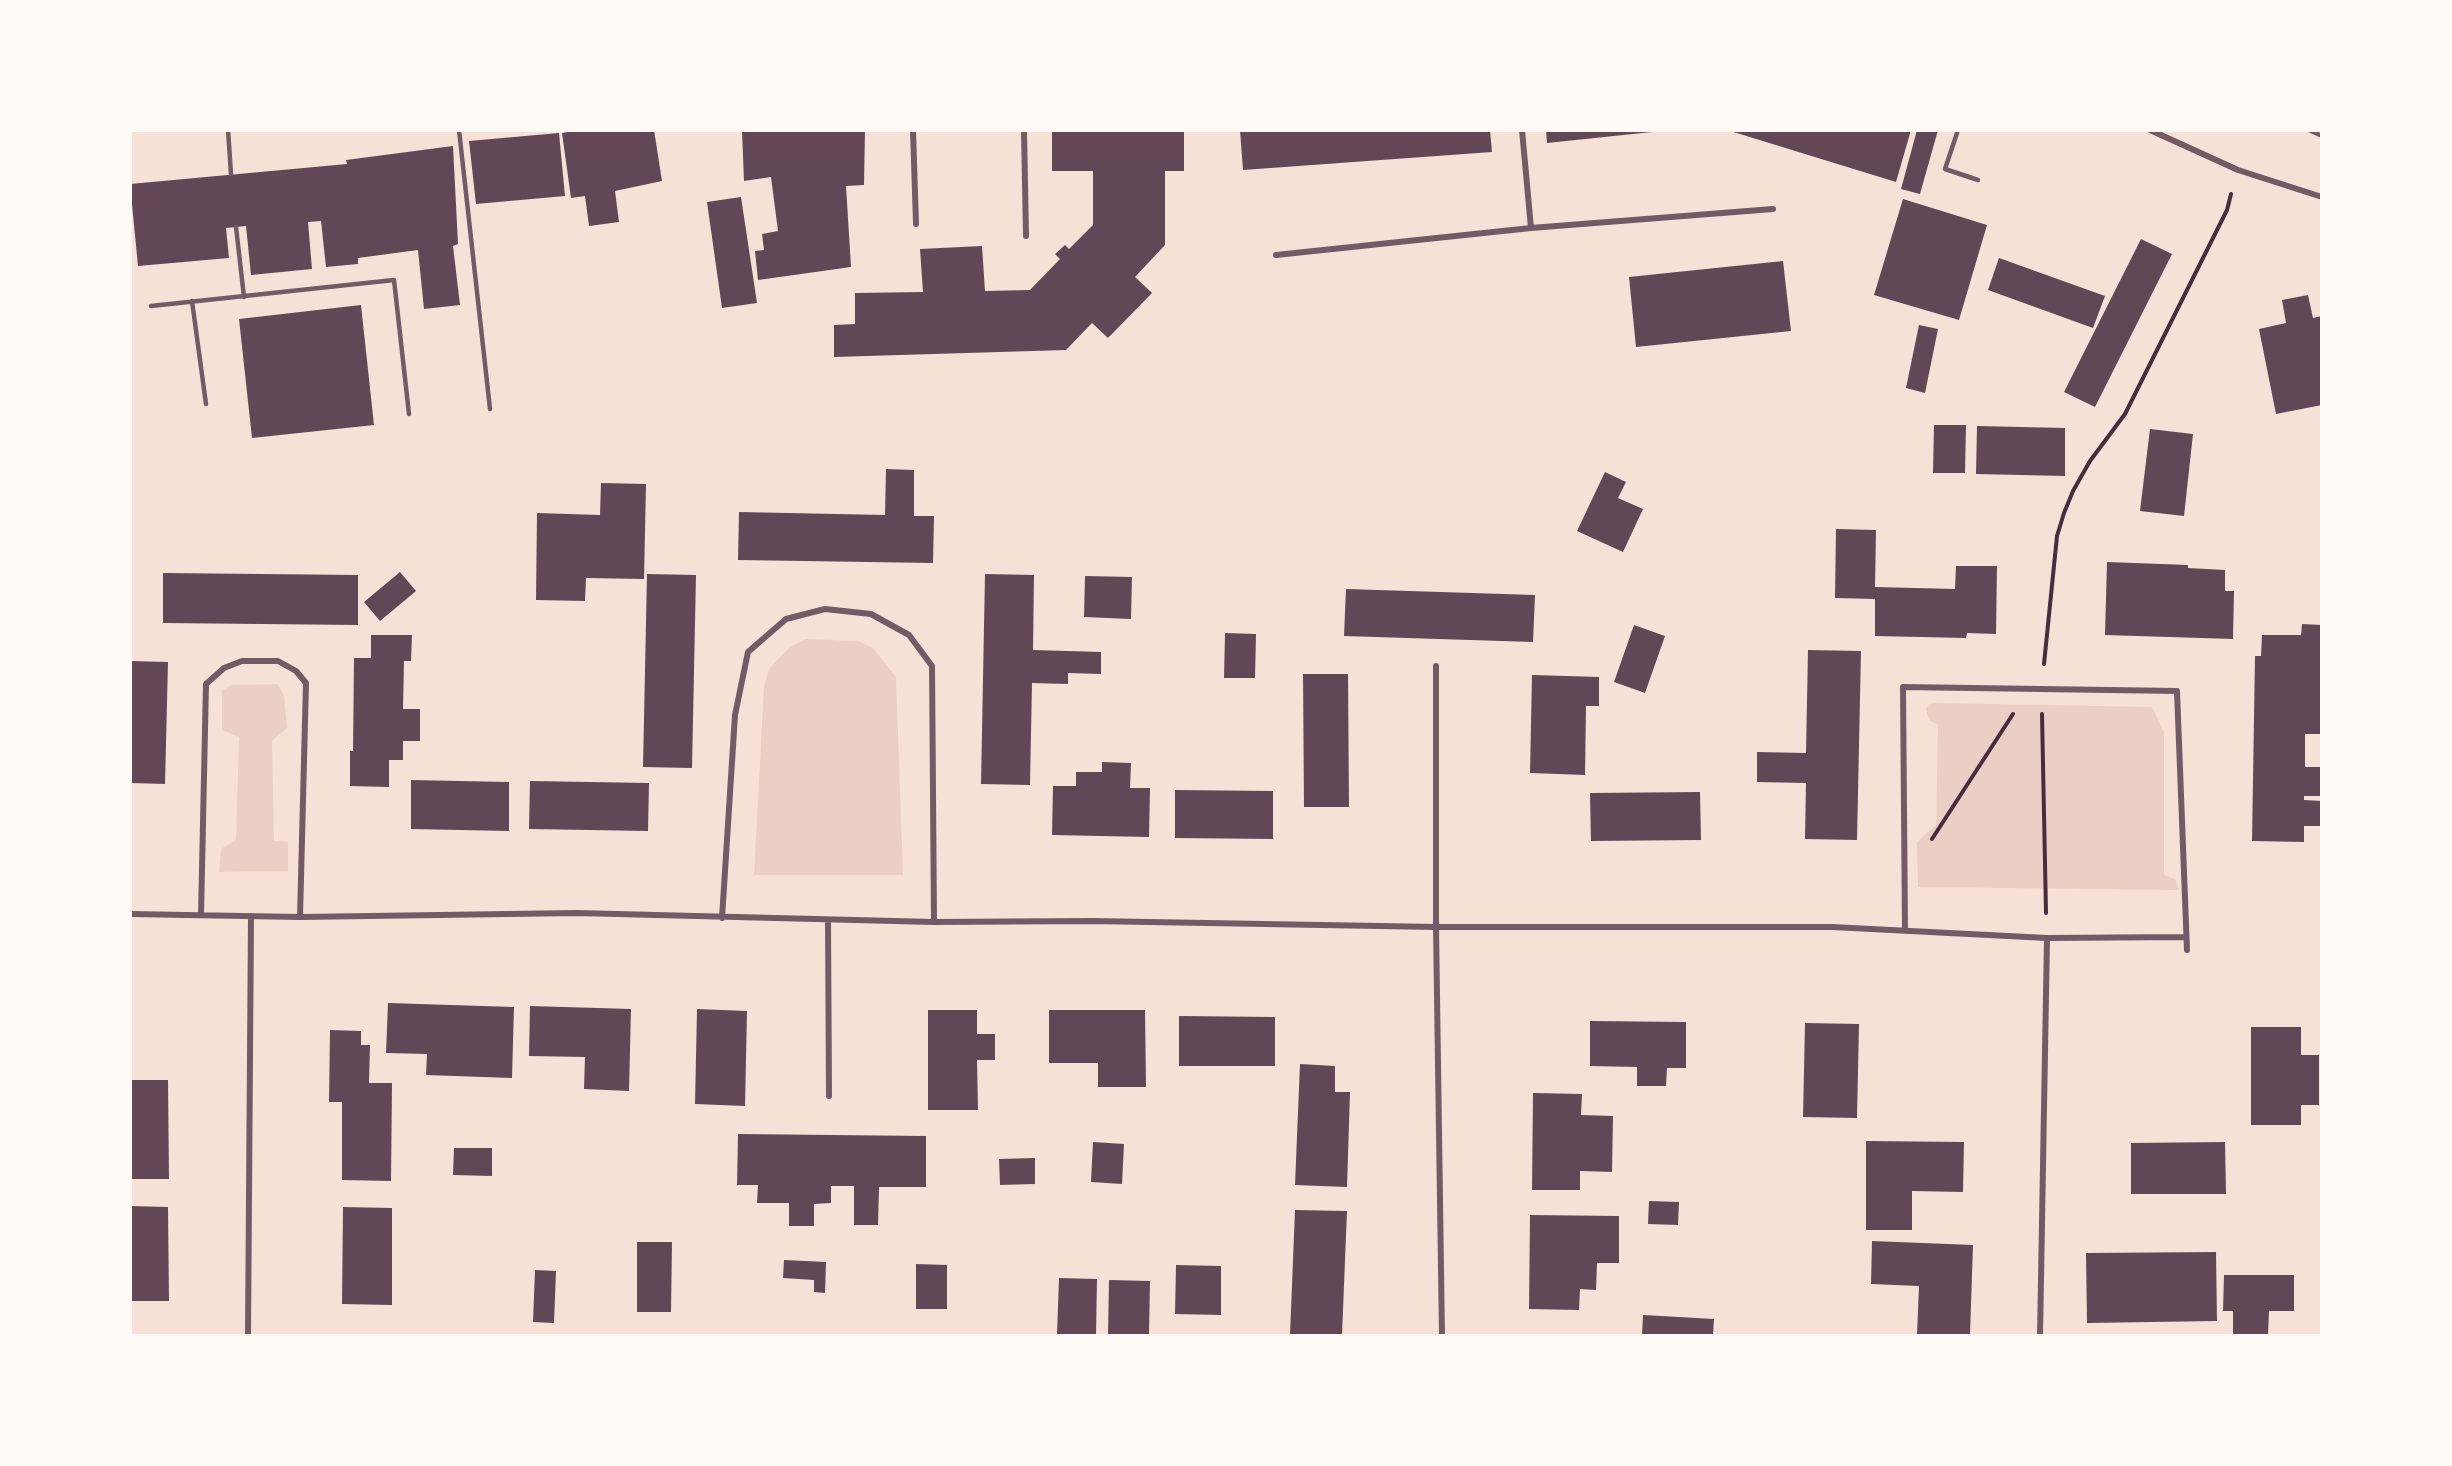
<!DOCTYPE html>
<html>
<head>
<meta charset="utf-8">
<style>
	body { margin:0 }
	#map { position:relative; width:2452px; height:1466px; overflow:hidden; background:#f7e1d7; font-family:"Alegreya Sans",sans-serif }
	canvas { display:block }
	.frame { position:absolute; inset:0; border:132px solid #fffaf5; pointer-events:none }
</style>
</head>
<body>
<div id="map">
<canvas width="2452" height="1466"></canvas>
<div class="frame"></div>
</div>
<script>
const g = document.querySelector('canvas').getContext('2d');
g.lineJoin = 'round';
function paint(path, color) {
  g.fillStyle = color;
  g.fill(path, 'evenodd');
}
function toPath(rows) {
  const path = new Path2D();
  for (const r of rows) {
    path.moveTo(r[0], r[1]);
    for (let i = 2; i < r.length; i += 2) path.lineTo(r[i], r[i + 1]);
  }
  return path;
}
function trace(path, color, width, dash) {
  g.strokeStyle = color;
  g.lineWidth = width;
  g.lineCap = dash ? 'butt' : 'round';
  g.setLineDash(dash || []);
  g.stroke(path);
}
const green = toPath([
	[806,639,858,641,873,648,896,677,903,875,754,875,764,686,769,669,777,660,790,647],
	[277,684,284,695,287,728,272,741,274,841,288,842,288,871,219,872,221,849,236,839,239,737,222,730,222,690,232,685],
	[1938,703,2152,707,2164,732,2164,875,2175,879,2179,890,1918,887,1917,842,1936,825,1938,725,1929,720,1926,709,1929,704]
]);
const building = toPath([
	[580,130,654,130,662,181,615,191,619,222,589,226,585,196,571,198,562,133],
	[865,130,864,185,846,186,851,267,758,280,755,251,764,250,762,234,778,231,771,177,744,181,742,131],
	[1052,130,1184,130,1184,171,1165,171,1165,245,1135,277,1152,293,1108,338,1092,323,1066,350,834,357,834,325,855,324,855,293,923,292,920,249,982,246,985,291,1030,290,1060,259,1055,254,1065,245,1069,249,1093,225,1093,171,1052,171],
	[1240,130,1490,130,1492,152,1243,170],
	[1546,130,1652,130,1652,132,1547,143],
	[1727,130,1911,130,1896,182],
	[1917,130,1938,130,1920,194,1901,189],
	[559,133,565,196,476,204,469,141],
	[453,146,458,244,453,246,460,305,424,309,418,250,358,258,358,264,326,267,321,221,308,222,312,269,251,275,246,226,226,228,229,258,138,266,130,184,347,164,346,160],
	[741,197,757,303,722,308,707,202],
	[1903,199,1987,225,1959,320,1874,295],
	[2141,239,2172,254,2095,407,2064,392],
	[1999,258,2105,296,2093,328,1988,290],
	[1783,261,1791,331,1636,347,1629,277],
	[2308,295,2313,318,2322,316,2322,405,2276,414,2259,329,2286,323,2282,300],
	[361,305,374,425,252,438,239,319],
	[1919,325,1938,329,1925,393,1906,388],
	[1934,425,1966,425,1965,473,1933,473],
	[1977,426,2065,428,2065,476,1976,474],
	[2150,429,2193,434,2184,516,2140,511],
	[886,469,914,470,914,516,934,516,933,563,738,560,739,512,885,515],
	[1605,472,1626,482,1618,498,1643,509,1623,552,1577,531],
	[601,483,646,484,644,579,586,578,585,601,536,600,537,513,600,515],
	[1836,529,1876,530,1875,587,1955,589,1956,566,1997,566,1996,634,1967,633,1966,638,1875,636,1875,599,1835,598],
	[2107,562,2188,565,2188,568,2225,570,2225,591,2234,591,2233,639,2105,635],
	[400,572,416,591,380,621,364,602],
	[163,573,358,575,358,625,163,623],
	[647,574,696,575,692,768,643,767],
	[985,574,1034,575,1033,650,1101,652,1101,674,1068,673,1068,684,1032,683,1030,785,981,784],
	[1085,576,1132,577,1131,619,1084,617],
	[1346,589,1535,595,1533,642,1344,636],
	[2302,624,2322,625,2321,734,2305,734,2305,767,2322,767,2322,796,2304,796,2304,800,2322,801,2322,826,2304,826,2304,842,2252,841,2255,656,2261,656,2262,635,2301,635],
	[1634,625,1665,636,1645,693,1614,682],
	[1225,633,1256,634,1255,678,1224,678],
	[371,635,412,635,411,661,404,661,403,709,420,709,420,741,403,741,403,760,389,760,389,787,350,786,350,751,353,751,354,658,371,658],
	[1808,650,1861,651,1857,840,1805,839,1806,783,1757,782,1757,752,1806,753],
	[130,661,168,662,165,784,130,783],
	[1303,674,1348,674,1349,807,1304,807],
	[1532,675,1599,677,1599,706,1586,706,1585,775,1530,773],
	[1102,762,1131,763,1130,788,1150,788,1149,837,1052,835,1053,786,1076,786,1076,772,1102,772],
	[411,780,509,782,509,831,411,829],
	[530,781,649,783,648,831,529,829],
	[1175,790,1273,791,1273,839,1175,838],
	[1700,792,1701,840,1591,841,1590,793],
	[388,1003,514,1007,512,1078,426,1075,427,1054,386,1053],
	[530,1006,631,1009,629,1091,584,1089,585,1057,529,1056],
	[697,1009,747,1011,745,1106,695,1104],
	[928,1010,977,1010,977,1034,995,1034,995,1060,977,1060,978,1110,928,1110],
	[1049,1010,1145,1010,1146,1087,1098,1087,1098,1063,1049,1063],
	[1179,1016,1275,1017,1275,1066,1179,1066],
	[1590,1021,1686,1022,1686,1068,1667,1068,1666,1086,1637,1086,1637,1067,1590,1066],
	[1805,1023,1859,1024,1857,1118,1803,1117],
	[2251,1027,2301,1027,2301,1055,2319,1055,2319,1105,2301,1105,2301,1125,2251,1125],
	[330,1030,361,1031,361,1045,370,1045,369,1083,392,1083,391,1181,342,1180,342,1102,329,1102],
	[1300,1064,1335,1066,1335,1092,1350,1092,1347,1187,1295,1185],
	[130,1080,168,1080,169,1179,130,1179],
	[1533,1093,1582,1094,1581,1115,1613,1116,1612,1172,1580,1171,1580,1190,1532,1190],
	[738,1134,926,1136,926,1187,879,1187,878,1225,854,1225,854,1186,831,1186,831,1203,814,1204,814,1226,789,1226,789,1203,757,1203,758,1185,737,1185],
	[1866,1141,1964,1142,1963,1192,1912,1191,1912,1230,1866,1230],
	[1093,1142,1124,1144,1122,1184,1091,1182],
	[2225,1142,2226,1194,2131,1194,2131,1143],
	[454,1148,492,1148,492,1176,453,1175],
	[1035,1158,1035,1184,1000,1185,999,1159],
	[1649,1201,1679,1202,1678,1225,1648,1224],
	[130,1206,168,1207,169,1301,130,1301],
	[343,1207,392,1208,392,1305,342,1304],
	[1295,1210,1347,1211,1342,1335,1290,1335],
	[1530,1215,1619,1216,1619,1263,1597,1263,1596,1290,1580,1289,1579,1310,1529,1309],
	[1872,1241,1973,1245,1970,1335,1917,1335,1919,1286,1871,1284],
	[637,1242,672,1242,671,1312,637,1312],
	[2216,1252,2217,1321,2087,1323,2086,1253],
	[784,1260,826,1262,825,1293,814,1292,814,1280,783,1278],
	[916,1264,947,1265,947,1309,916,1309],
	[1176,1265,1221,1266,1221,1315,1175,1314],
	[535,1270,556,1271,554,1323,533,1322],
	[2224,1275,2294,1275,2294,1311,2269,1311,2268,1335,2233,1335,2233,1311,2223,1311],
	[1059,1278,1097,1279,1096,1335,1057,1335],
	[1109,1280,1150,1281,1149,1335,1108,1335],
	[1643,1315,1714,1319,1713,1335,1642,1335]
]);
const path = toPath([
	[2044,664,2057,536,2064,513,2073,491,2090,461,2125,414,2227,210,2231,194],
	[2042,714,2046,913],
	[1932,839,2013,714]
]);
const service = toPath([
	[228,130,231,174],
	[459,130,490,409],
	[1958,130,1945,169,1978,180],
	[2309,130,2322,136],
	[236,227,244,297],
	[192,301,206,404],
	[151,306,394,280,409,414]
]);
const minor = toPath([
	[913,130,916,224],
	[1024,130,1026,236],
	[2150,130,2238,170,2322,197],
	[1531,228,1773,209],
	[1276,255,1531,228,1522,130],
	[1436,666,1436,927,1442,1336],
	[130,914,300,917,577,913,934,922,1092,921,1436,927,1832,927,2047,938,2186,937],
	[201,915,206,684,224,668,242,661,278,661,296,671,306,683,300,917],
	[722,918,735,715,748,652,786,619,825,609,871,614,909,635,932,666,934,922],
	[828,920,829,1096],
	[1905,930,1903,687,2177,691,2187,950],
	[248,1336,251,916],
	[2040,1336,2047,938]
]);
paint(green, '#ebcfc5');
paint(building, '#644757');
trace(path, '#4a2c40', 4);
trace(service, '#755966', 4.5);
trace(minor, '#755966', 6);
</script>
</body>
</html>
